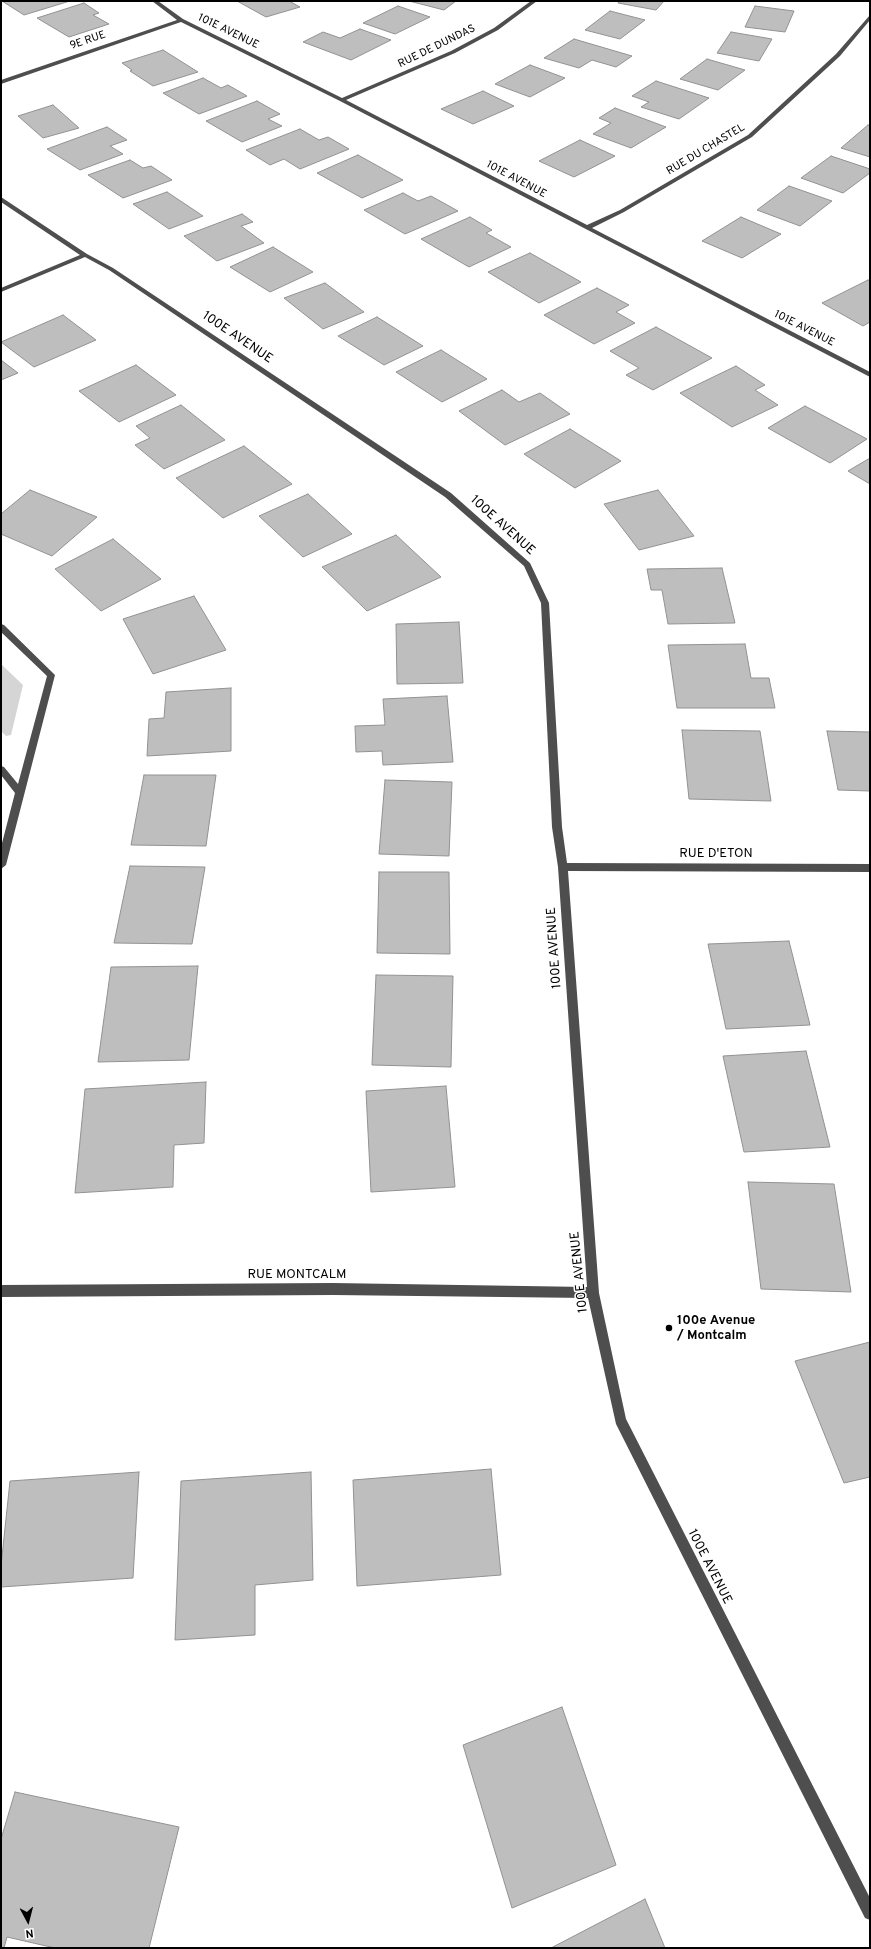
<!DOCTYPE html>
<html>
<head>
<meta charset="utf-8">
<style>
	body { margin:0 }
	#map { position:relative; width:871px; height:1949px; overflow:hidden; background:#fff; font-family:Overpass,sans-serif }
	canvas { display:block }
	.frame { position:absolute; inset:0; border:2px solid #000; pointer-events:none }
	.north { position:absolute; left:8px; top:1901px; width:40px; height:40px; -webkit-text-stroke:3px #fff; paint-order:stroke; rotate:173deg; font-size:11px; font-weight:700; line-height:16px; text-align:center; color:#000 }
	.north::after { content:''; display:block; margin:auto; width:14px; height:18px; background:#000; clip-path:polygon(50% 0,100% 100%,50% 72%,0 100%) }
</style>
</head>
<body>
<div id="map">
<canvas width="871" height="1949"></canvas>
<div class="frame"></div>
<div class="north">N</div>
</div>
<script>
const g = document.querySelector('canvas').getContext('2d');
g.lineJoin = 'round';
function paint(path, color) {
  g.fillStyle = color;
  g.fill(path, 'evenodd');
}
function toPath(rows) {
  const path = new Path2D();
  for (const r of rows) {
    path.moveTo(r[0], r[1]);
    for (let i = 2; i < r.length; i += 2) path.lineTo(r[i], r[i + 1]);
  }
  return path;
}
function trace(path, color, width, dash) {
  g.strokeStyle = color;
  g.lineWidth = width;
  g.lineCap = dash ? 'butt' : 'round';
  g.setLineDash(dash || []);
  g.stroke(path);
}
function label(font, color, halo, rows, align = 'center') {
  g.font = font + ' Overpass,sans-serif';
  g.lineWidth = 3;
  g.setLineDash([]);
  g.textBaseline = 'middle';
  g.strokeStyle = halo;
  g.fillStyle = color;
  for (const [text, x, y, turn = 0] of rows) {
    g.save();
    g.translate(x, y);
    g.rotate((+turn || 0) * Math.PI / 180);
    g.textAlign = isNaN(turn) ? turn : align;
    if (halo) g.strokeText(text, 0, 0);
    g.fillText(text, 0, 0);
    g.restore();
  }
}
const green = toPath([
	[1,664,23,685,11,735,6,736,1,731]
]);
const building = toPath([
	[2,1,70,1,24,15,2,1],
	[237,1,289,1,300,7,266,17,237,1],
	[409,1,456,1,444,10,409,1],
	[619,1,664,1,656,10,618,3,619,1],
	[84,3,99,13,93,15,109,24,69,37,37,18,84,3],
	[398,6,430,17,395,34,363,23,398,6],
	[755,6,794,11,785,32,745,27,755,6],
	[610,11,645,20,620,39,585,30,610,11],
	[360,29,391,40,351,60,303,42,323,32,340,38,360,29],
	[731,32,772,39,759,61,717,53,731,32],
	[574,39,632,56,616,67,592,60,579,68,544,58,574,39],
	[163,50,198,72,153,86,130,71,132,70,122,63,163,50],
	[707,59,745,70,718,90,680,79,707,59],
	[530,65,565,78,530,97,495,84,530,65],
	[203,78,221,88,228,85,247,96,199,114,163,93,203,78],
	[656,81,709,98,679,119,641,107,649,102,632,96,656,81],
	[483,91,514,106,473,124,441,109,483,91],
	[257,101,280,114,268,119,282,126,242,142,206,121,257,101],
	[53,105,79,128,43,138,18,116,53,105],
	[615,108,666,127,631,148,593,134,611,123,599,118,615,108],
	[868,125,870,126,870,157,841,148,868,125],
	[107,127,127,140,110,146,123,154,80,170,47,149,107,127],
	[300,129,319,140,328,137,349,149,300,169,284,159,270,165,246,150,300,129],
	[580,140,615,156,574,177,539,161,580,140],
	[358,155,403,180,362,198,317,173,358,155],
	[831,156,870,169,870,173,843,193,801,178,831,156],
	[130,160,143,168,151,166,172,180,123,198,88,175,130,160],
	[789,186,832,201,800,226,757,210,789,186],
	[167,192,203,216,169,229,133,204,167,192],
	[403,193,418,201,431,196,458,211,405,234,364,210,403,193],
	[242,214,253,222,241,226,264,243,217,261,184,236,242,214],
	[470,217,492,230,486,233,511,247,469,267,421,239,470,217],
	[741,217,781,234,742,258,702,241,741,217],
	[273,247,313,272,270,292,230,267,273,247],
	[530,253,581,282,539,303,488,272,530,253],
	[868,280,870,281,870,322,863,326,822,303,868,280],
	[325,283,364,312,323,329,284,298,325,283],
	[597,288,629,305,616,312,635,323,594,344,544,315,597,288],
	[63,315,96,340,34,367,1,342,63,315],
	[377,317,423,346,384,365,338,336,377,317],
	[656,327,712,358,653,390,626,375,639,368,610,351,656,327],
	[441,350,487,379,442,402,396,372,441,350],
	[1,360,18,373,1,380,1,360],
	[136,365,176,395,119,422,79,391,136,365],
	[736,366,765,385,755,390,778,405,732,427,680,393,736,366],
	[502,390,519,402,540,393,570,414,505,445,459,411,502,390],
	[181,405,225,440,164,469,135,445,150,438,136,426,181,405],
	[805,406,867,439,830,463,768,428,805,406],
	[570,429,621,461,575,488,524,454,570,429],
	[244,446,292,484,223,518,176,478,244,446],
	[870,458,870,484,848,471,870,458],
	[30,490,97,517,52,556,1,534,1,514,30,490],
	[658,490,694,536,639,550,604,504,658,490],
	[308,494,352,534,303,557,259,516,308,494],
	[396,535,441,577,367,611,322,567,396,535],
	[113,539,161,579,101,611,55,569,113,539],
	[722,568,735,623,668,624,662,590,651,590,647,569,722,568],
	[194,596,226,650,153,674,123,619,194,596],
	[459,622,463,683,397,684,396,624,459,622],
	[745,644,751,678,769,678,775,708,677,708,668,645,745,644],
	[231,688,231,751,147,756,149,719,164,718,166,692,231,688],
	[447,696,453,762,383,765,382,751,356,752,355,726,385,725,383,699,447,696],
	[682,730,760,731,771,801,689,799,682,730],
	[827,731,870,732,870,791,838,790,827,731],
	[144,775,216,775,206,846,131,845,144,775],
	[385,780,452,782,449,856,379,854,385,780],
	[130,866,205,867,192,944,114,943,130,866],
	[379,872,449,872,450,954,377,953,379,872],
	[789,941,810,1025,726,1029,708,944,789,941],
	[198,966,189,1060,98,1062,111,967,198,966],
	[376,975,453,976,451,1067,372,1065,376,975],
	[806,1051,830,1147,744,1152,723,1056,806,1051],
	[206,1082,204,1143,174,1145,173,1187,75,1193,85,1089,206,1082],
	[446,1086,455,1187,371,1192,366,1091,446,1086],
	[748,1182,834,1184,851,1292,761,1289,748,1182],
	[870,1342,870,1477,844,1483,795,1361,870,1342],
	[491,1469,501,1575,357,1586,353,1480,491,1469],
	[139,1472,133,1578,1,1587,1,1566,10,1481,139,1472],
	[311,1472,313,1580,255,1585,255,1635,175,1640,181,1481,311,1472],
	[562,1707,616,1865,512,1908,463,1745,562,1707],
	[15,1792,179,1827,149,1948,55,1948,7,1937,4,1948,1,1948,1,1839,15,1792],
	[645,1899,665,1948,551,1948,645,1899]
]);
const minor = toPath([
	[152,1,158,1,183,19,342,98,451,51,494,28,531,1,537,1,498,30,455,53,346,100,587,225,620,210,748,135,836,54,870,15,870,20,840,56,752,137,624,212,592,228,870,372,870,377,340,101,181,22,1,84,1,80,177,20,152,1],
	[1,197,87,254,113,268,451,493,530,563,549,603,562,827,567,863,870,864,870,872,568,871,599,1293,626,1419,870,1898,870,1920,865,1918,616,1424,588,1298,333,1295,1,1297,1,1285,333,1283,587,1287,558,867,552,827,541,603,524,566,445,497,109,270,85,257,1,292,1,288,80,255,1,202,1,197],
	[1,624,4,625,55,675,6,865,1,869,1,847,15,793,1,775,1,766,4,767,18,784,47,676,1,632,1,624]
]);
const markers = [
	[669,1328,4,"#000"]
];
const farStreetnames = [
	["101E AVENUE",228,32,26],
	["9E RUE",88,41,-19],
	["RUE DE DUNDAS",437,47,-26],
	["RUE DU CHASTEL",706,150,-31],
	["101E AVENUE",516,180,28],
	["101E AVENUE",804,329,27]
];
const streetNames = [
	["100E AVENUE",237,338,34],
	["100E AVENUE",502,526,42],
	["RUE D'ETON",716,854],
	["100E AVENUE",555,948,-94],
	["100E AVENUE",580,1272,-96],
	["RUE MONTCALM",297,1275],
	["100E AVENUE",709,1567,63]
];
const poiNames = [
	["100e Avenue",677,1321],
	["/ Montcalm",677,1336]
];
paint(green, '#d5d5d5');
paint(building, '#bebebe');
trace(building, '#929292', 1);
paint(minor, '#4e4e4e');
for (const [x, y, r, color] of markers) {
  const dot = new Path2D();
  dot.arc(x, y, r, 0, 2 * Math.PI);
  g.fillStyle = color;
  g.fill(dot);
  trace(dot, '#fff', 1.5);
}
label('11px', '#000', '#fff', farStreetnames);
label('13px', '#000', '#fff', streetNames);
label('bold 13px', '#000', '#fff', poiNames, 'left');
</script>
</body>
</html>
